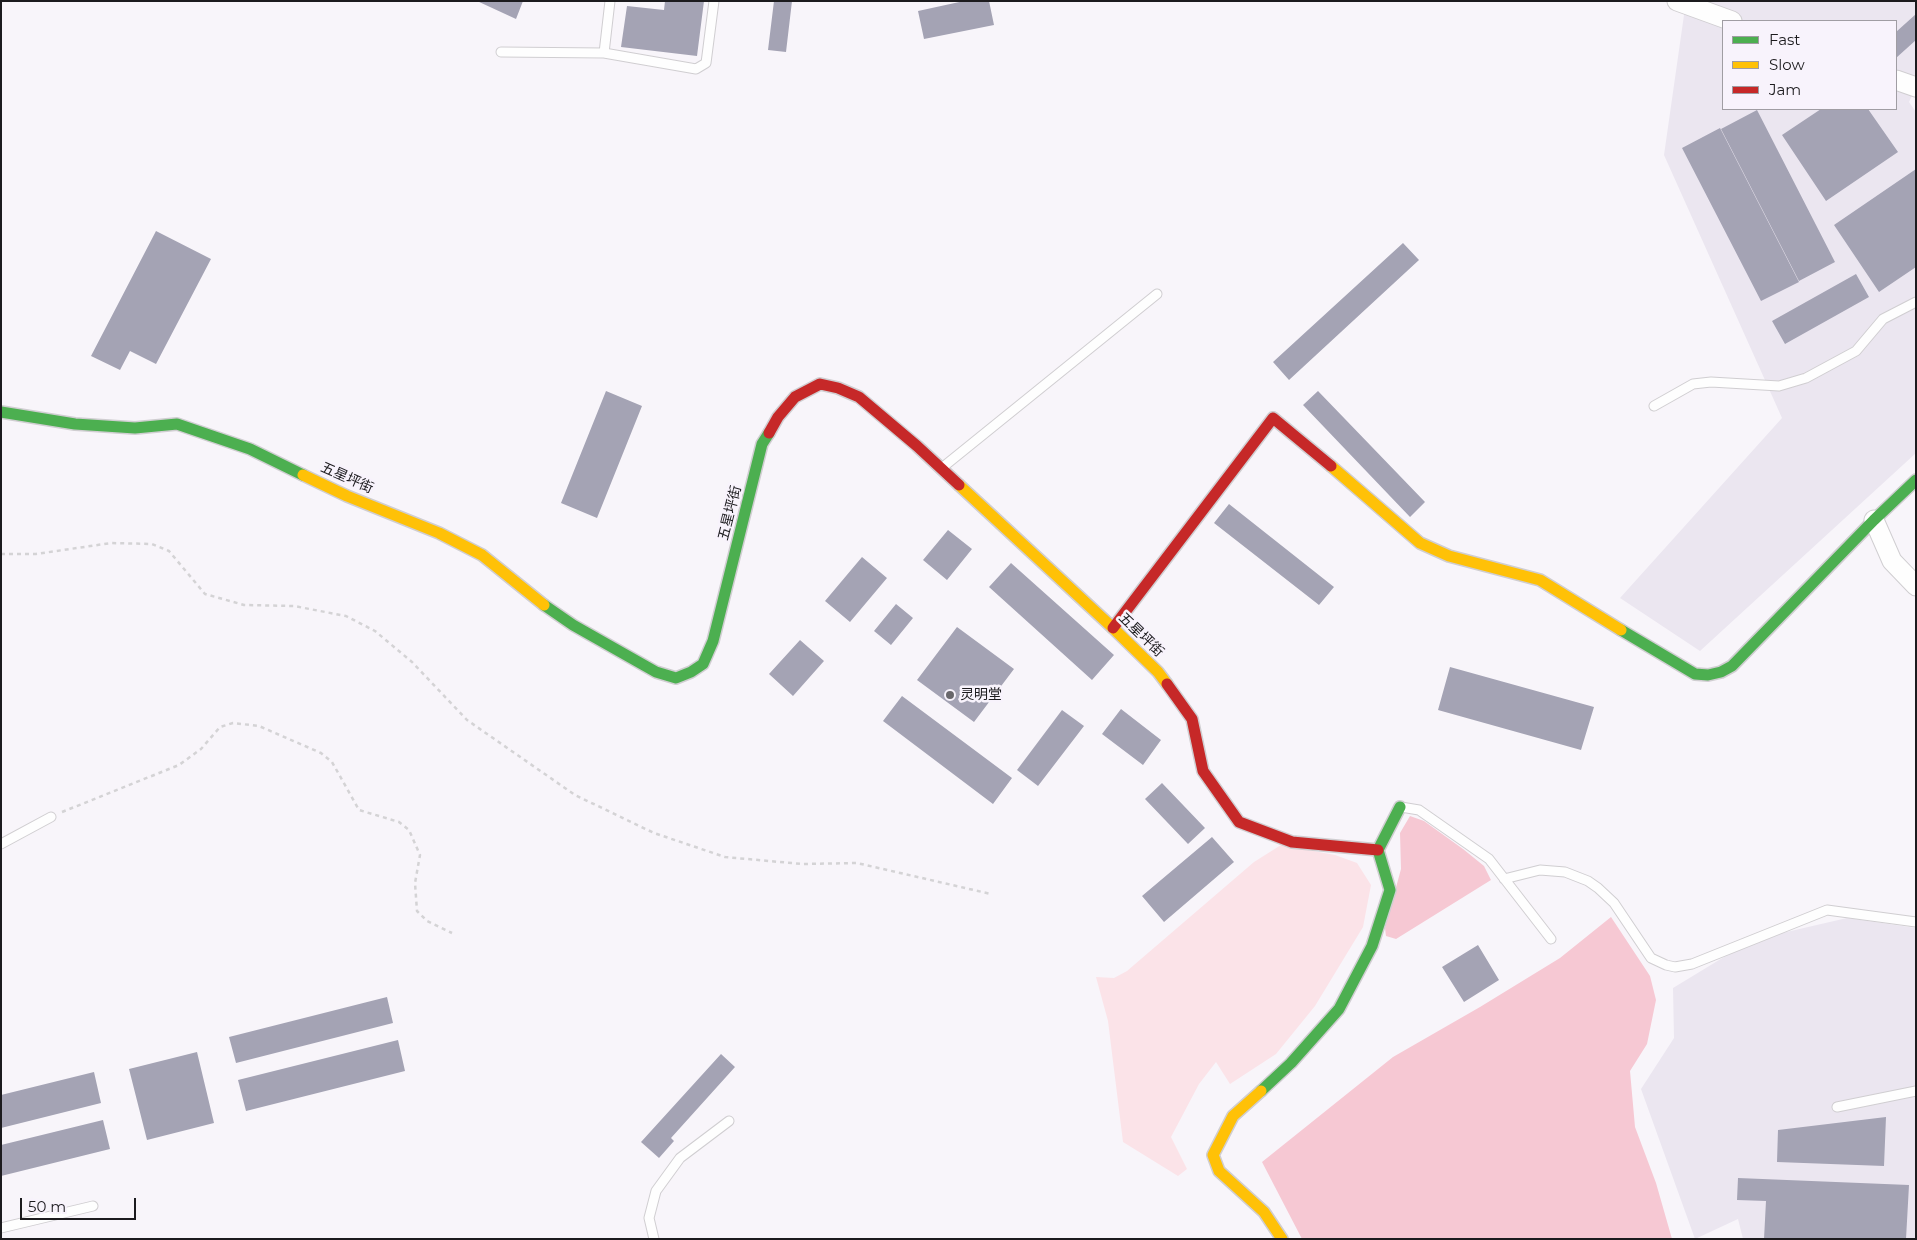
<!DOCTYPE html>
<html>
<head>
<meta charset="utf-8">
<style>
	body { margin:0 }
	#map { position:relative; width:1917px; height:1240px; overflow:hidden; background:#f8f5fa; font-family:Montserrat,sans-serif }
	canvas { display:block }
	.frame { position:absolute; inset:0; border:2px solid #1c1b1e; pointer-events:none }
	.legend { position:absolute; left:1722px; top:20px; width:175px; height:90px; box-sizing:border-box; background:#f8f3fc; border:1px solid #a09da3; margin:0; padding:6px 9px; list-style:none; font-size:15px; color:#1c1b1e }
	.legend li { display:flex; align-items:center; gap:10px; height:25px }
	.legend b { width:25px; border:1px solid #a09da3 }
	.scale { position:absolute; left:20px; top:1198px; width:116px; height:22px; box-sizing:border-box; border:2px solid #1c1b1e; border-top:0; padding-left:6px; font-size:15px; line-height:18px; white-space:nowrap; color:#1c1b1e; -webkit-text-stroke:4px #f8f3fc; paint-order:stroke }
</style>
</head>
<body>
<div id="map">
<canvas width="1917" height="1240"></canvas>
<div class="frame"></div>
<ul class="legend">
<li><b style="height:6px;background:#4caf50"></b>Fast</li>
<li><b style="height:6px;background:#ffc107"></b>Slow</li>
<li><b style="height:6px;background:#c62828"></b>Jam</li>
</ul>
<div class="scale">50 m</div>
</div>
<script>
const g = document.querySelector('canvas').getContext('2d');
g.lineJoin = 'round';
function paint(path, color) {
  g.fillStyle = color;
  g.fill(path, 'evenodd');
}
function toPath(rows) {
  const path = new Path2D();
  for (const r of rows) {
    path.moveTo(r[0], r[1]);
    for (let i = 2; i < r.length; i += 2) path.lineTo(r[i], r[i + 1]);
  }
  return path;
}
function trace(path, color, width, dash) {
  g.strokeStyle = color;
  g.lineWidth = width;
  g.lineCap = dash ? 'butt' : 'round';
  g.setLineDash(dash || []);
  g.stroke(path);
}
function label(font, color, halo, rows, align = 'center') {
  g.font = font + ' Montserrat,"Noto Sans SC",sans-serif';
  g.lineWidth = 5;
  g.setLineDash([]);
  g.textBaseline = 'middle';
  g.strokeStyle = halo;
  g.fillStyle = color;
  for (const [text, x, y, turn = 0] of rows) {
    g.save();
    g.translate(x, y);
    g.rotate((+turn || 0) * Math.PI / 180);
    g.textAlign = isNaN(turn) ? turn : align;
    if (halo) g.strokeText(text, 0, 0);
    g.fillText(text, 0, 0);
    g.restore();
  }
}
const built = toPath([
	[1686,1,1916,1,1916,87,1909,102,1916,112,1916,453,1700,651,1620,598,1782,418,1664,155],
	[1723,21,1896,21,1896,109,1723,109],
	[1847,918,1916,928,1916,1239,1743,1239,1738,1219,1695,1239,1641,1089,1674,1038,1673,988,1752,940]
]);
const green = toPath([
	[1281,845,1335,855,1357,863,1371,885,1363,927,1315,1006,1276,1054,1230,1084,1216,1062,1199,1084,1171,1137,1187,1169,1178,1176,1123,1142,1108,1021,1096,977,1114,978,1127,971,1254,862]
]);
const forest = toPath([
	[1410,816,1424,821,1463,849,1484,866,1491,880,1396,939,1386,936,1385,928,1401,869,1400,833],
	[1611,917,1650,976,1656,1000,1647,1044,1630,1071,1635,1127,1656,1183,1672,1239,1302,1239,1262,1162,1393,1057,1480,1007,1560,958]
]);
const building = toPath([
	[477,1,523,1,516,19],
	[665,1,704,1,697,56,621,47,627,6,664,10],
	[774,1,792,1,786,52,768,50],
	[964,1,989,1,994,25,924,39,918,11],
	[1916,14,1916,40,1896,58,1896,32],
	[1821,109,1868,109,1898,152,1826,201,1782,135],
	[1757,110,1835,262,1799,281,1721,129],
	[1720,128,1799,282,1761,301,1682,148],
	[1916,169,1916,267,1879,292,1834,225],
	[156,231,211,259,156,364,130,351,120,370,91,356],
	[1403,243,1419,260,1289,380,1273,362],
	[1856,274,1869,297,1785,344,1772,321],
	[606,391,642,406,597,518,561,503],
	[1318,391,1425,502,1410,517,1303,405],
	[1229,504,1334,587,1319,605,1214,523],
	[948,530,972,549,947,580,923,560],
	[862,557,887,578,850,622,825,601],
	[1011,563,1114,655,1092,680,989,587],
	[896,604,913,618,891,645,874,631],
	[957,627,1014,669,974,722,917,680],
	[800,640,824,661,793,696,769,674],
	[1450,667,1594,707,1581,750,1438,710],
	[902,696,1012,778,993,804,883,721],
	[1121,709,1161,740,1143,765,1102,734],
	[1062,710,1084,726,1038,786,1017,770],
	[1162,783,1205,828,1188,844,1145,799],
	[1212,837,1234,862,1164,922,1142,896],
	[1478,945,1499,980,1464,1002,1442,967],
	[387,997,393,1023,236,1063,229,1037],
	[398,1040,405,1071,246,1111,238,1080],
	[197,1052,214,1123,147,1140,129,1069],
	[721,1054,735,1067,671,1138,674,1141,659,1158,641,1142],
	[94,1072,101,1103,1,1128,1,1095],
	[1886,1117,1884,1166,1777,1162,1778,1130],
	[103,1120,110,1149,1,1176,1,1145],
	[1738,1178,1909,1185,1906,1239,1764,1239,1766,1201,1737,1200]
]);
const path = toPath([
	[1,554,36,554,111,543,152,544,169,551,205,594,244,605,294,606,346,616,375,631,412,662,467,720,575,795,654,833,725,857,802,864,857,863,991,894],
	[62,812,179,765,201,749,220,727,233,723,259,726,321,753,332,762,359,810,399,822,409,830,420,855,415,883,417,911,427,921,452,933]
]);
const lane = toPath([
	[501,52,604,53,696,69,706,63,714,1],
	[604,53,610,1],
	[1654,406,1693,384,1711,382,1779,386,1806,378,1856,351,1883,319,1916,302],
	[943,467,1157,294],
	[1401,807,1419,810,1489,859,1551,939],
	[1,844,51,817],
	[1504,879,1540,870,1565,872,1588,881,1598,888,1614,903,1651,958,1666,965,1675,967,1692,964,1827,910,1916,922],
	[1837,1107,1916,1091],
	[1,1228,93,1206],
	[654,1239,649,1218,656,1191,680,1158,729,1121]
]);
const street = toPath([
	[1677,1,1732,21],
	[1896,80,1916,87],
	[1874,520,1892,561,1916,586]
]);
const fast = toPath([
	[1,412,75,424,135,428,177,424,250,449,303,475],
	[544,605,573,625,656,672,676,678,691,672,703,664,713,641,762,444,769,433],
	[1621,630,1695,674,1708,675,1721,672,1732,666,1874,520,1916,480],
	[1261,1091,1291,1063,1339,1009,1372,946,1390,890,1378,850,1400,807]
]);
const slow = toPath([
	[1331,466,1420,543,1449,556,1540,580,1621,630],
	[303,475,347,496,439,533,482,555,544,605],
	[959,485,1113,628,1158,672,1167,684],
	[1261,1091,1233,1116,1213,1155,1219,1171,1264,1212,1282,1239]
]);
const jam = toPath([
	[769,433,778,417,795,397,820,384,838,388,859,397,917,446,959,485],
	[1113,628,1273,418,1331,466],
	[1167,684,1192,719,1203,771,1239,822,1292,842,1378,850]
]);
const markers = [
	[950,695,5,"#69676b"]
];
const streetNames = [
	["五星坪街",347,478,24],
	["五星坪街",730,513,-76],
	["五星坪街",1141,635,44]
];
const poiNames = [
	["灵明堂",960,695]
];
paint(built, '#ebe6f0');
paint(green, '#fbe3e8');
paint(forest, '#f6c8d3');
paint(building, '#a4a3b4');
trace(lane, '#d0ced1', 11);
trace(street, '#d0ced1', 21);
trace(fast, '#d0ced1', 14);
trace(slow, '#d0ced1', 14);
trace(jam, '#d0ced1', 14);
trace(path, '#d4d3d5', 2.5, [4, 4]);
trace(lane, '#fefefe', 9);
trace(street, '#fefefe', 19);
trace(fast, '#4caf50', 11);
trace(slow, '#ffc107', 11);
trace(jam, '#c62828', 11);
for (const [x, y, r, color] of markers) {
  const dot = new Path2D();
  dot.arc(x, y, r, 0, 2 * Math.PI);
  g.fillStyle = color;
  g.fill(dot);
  trace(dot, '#f8f3fc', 2);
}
label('14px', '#1c1b1e', '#f8f3fc', streetNames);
label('14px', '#1c1b1e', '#f8f3fc', poiNames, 'left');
</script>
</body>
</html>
